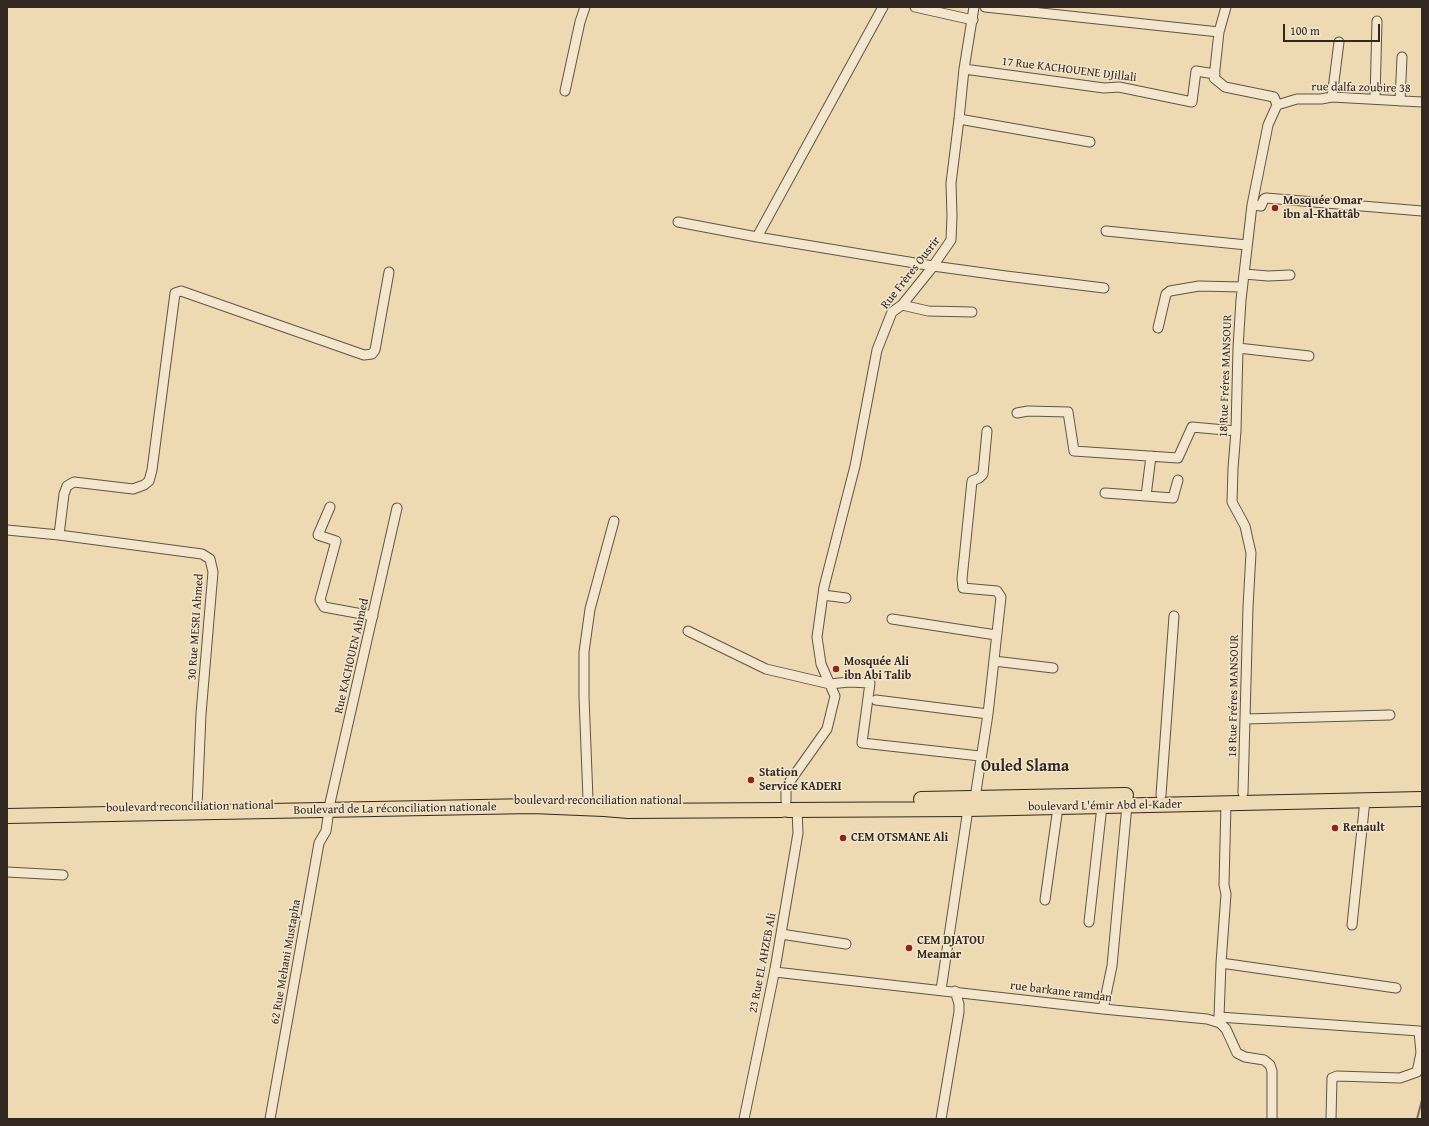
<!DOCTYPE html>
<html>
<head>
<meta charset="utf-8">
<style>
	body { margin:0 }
	#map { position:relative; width:1429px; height:1126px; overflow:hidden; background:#edd9b2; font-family:"Gentium Book Plus",serif }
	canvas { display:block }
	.frame { position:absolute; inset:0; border:8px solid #332721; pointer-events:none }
	.scale { position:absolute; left:1283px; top:24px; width:97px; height:18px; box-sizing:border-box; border:2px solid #332721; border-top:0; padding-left:5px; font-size:12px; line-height:14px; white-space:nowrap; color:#332721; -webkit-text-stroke:3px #f3e6cd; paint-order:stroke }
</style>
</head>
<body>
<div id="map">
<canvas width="1429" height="1126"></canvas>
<div class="frame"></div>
<div class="scale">100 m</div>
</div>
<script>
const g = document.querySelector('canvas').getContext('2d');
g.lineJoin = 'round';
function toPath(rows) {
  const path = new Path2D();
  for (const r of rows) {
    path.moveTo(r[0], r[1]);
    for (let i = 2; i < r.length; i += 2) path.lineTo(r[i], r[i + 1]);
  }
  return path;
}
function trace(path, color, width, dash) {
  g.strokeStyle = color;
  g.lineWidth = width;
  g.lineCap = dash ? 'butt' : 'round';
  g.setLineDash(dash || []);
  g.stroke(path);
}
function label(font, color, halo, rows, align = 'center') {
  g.font = font + ' "Gentium Book Plus",serif';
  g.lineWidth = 3;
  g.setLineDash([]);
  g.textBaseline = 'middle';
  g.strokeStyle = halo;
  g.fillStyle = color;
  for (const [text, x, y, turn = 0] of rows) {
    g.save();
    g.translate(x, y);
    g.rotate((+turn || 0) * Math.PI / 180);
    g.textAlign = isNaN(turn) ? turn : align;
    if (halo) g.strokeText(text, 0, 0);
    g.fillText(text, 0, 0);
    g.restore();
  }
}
const stream = toPath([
	[1417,1119,1422,1100]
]);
const minor = toPath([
	[915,7,973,20],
	[985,7,1219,32],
	[1226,7,1219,32,1214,78,1225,87,1274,97,1277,105,1268,125,1252,205,1241,300,1238,348,1236,431,1233,468,1232,502,1245,526,1251,553,1248,607,1243,793],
	[964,69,1104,88,1119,87,1192,102,1196,71,1215,74],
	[565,91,580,22,585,7],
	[1332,97,1339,42],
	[1375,99,1377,21],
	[1400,101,1402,57],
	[1277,105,1297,99,1321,99,1332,97,1422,102],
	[959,119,1090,142],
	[1252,205,1261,206,1264,199,1266,198,1422,211],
	[678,222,757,237,933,266,1006,276,1104,288],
	[1106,231,1247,245],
	[757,237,883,7],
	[1244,274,1268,276,1290,275],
	[902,305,928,311,972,312],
	[1158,328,1166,294,1170,291,1199,286,1242,287],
	[1238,348,1309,356],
	[1017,413,1028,411,1068,412,1074,451,1178,458,1192,427,1236,431],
	[1105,493,1146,496,1151,456],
	[1146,496,1173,498,1178,480],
	[330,507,318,535,336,541,320,600,324,607,373,616],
	[7,530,59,535,202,554,210,559,213,572,201,714,197,807],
	[59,535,64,494,67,486,74,482,133,489,144,485,149,481,152,470,175,293,181,291,364,355,372,354,375,350,389,272],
	[823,595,846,598],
	[892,619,996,635],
	[688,631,766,669,830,684,849,682,870,683,862,743,980,756],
	[994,661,1053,668],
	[876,700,988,714],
	[1245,719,1390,715],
	[1161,795,1174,616],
	[975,798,988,714,1001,597,997,591,963,588,962,579,972,481,979,478,983,474,987,431],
	[588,799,584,697,584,652,590,609,614,521],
	[786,801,786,789,788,784,827,729,835,696,821,664,817,637,824,587,855,466,877,350,892,312,902,305,931,269,951,240,952,216,951,183,959,119,964,69,974,7],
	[1226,803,1224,885,1226,894,1221,963,1219,1017,1419,1031,1421,1053,1417,1072,1400,1078,1337,1076,1332,1078,1331,1119],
	[7,872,63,875],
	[1045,900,1058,807],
	[1089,922,1102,806],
	[1352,925,1365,800],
	[781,934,846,944],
	[1221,963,1396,988],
	[775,972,1103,1009,1207,1019,1220,1023,1226,1029,1237,1053,1245,1057,1264,1060,1270,1065,1272,1071,1272,1119],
	[941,990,968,809],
	[1103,1009,1112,966,1127,805],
	[270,1119,319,843,326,831,330,803,397,508],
	[744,1119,775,969,795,851,798,833,797,810],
	[941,1119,959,1012,959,1004,955,991]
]);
const highway = toPath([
	[921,799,1126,795],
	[788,810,968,809,1422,799],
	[7,816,532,806,604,809,628,811,782,810]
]);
const markers = [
	[1275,208,4,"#8f2418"],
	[836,669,4,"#8f2418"],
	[751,780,4,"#8f2418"],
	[1335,828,4,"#8f2418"],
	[843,838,4,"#8f2418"],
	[909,948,4,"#8f2418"]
];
const streetNames = [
	["17 Rue KACHOUENE DJillali",1069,70,7],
	["rue dalfa zoubire 38",1361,88,1],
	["Rue Frères Ousrir",911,273,-52],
	["18 Rue Fréres MANSOUR",1226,376,-88],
	["30 Rue MESRI Ahmed",196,627,-86],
	["Rue KACHOUEN Ahmed",352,656,-77],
	["18 Rue Fréres MANSOUR",1234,696,-89],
	["boulevard reconciliation national",598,801],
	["boulevard L'émir Abd el-Kader",1105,806,-1],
	["boulevard reconciliation national",190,807,-1],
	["Boulevard de La réconciliation nationale",395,809,-1],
	["62 Rue Mehani Mustapha",286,962,-80],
	["23 Rue EL AHZEB Ali",763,963,-79],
	["rue barkane ramdan",1061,992,7]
];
const poiNames = [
	["Mosquée Omar",1283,201],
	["ibn al-Khattâb",1283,215],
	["Mosquée Ali",844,662],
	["ibn Abi Talib",844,676],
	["Station",759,773],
	["Service KADERI",759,787],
	["Renault",1343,828],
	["CEM OTSMANE Ali",851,838],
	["CEM DJATOU",917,941],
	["Meamar",917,955]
];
const districtNames = [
	["Ouled Slama",1025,767]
];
trace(stream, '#7d6d5b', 2);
trace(minor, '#625445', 11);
trace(highway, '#332721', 16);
trace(minor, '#f3e6cd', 9);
trace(highway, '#edd9b2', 14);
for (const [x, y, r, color] of markers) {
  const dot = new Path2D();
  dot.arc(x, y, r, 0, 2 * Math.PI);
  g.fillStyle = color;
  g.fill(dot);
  trace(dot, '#f3e6cd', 1.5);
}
label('12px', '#332721', '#f3e6cd', streetNames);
label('bold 12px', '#332721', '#f3e6cd', poiNames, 'left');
label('bold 16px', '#332721', '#f3e6cd', districtNames);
</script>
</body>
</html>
